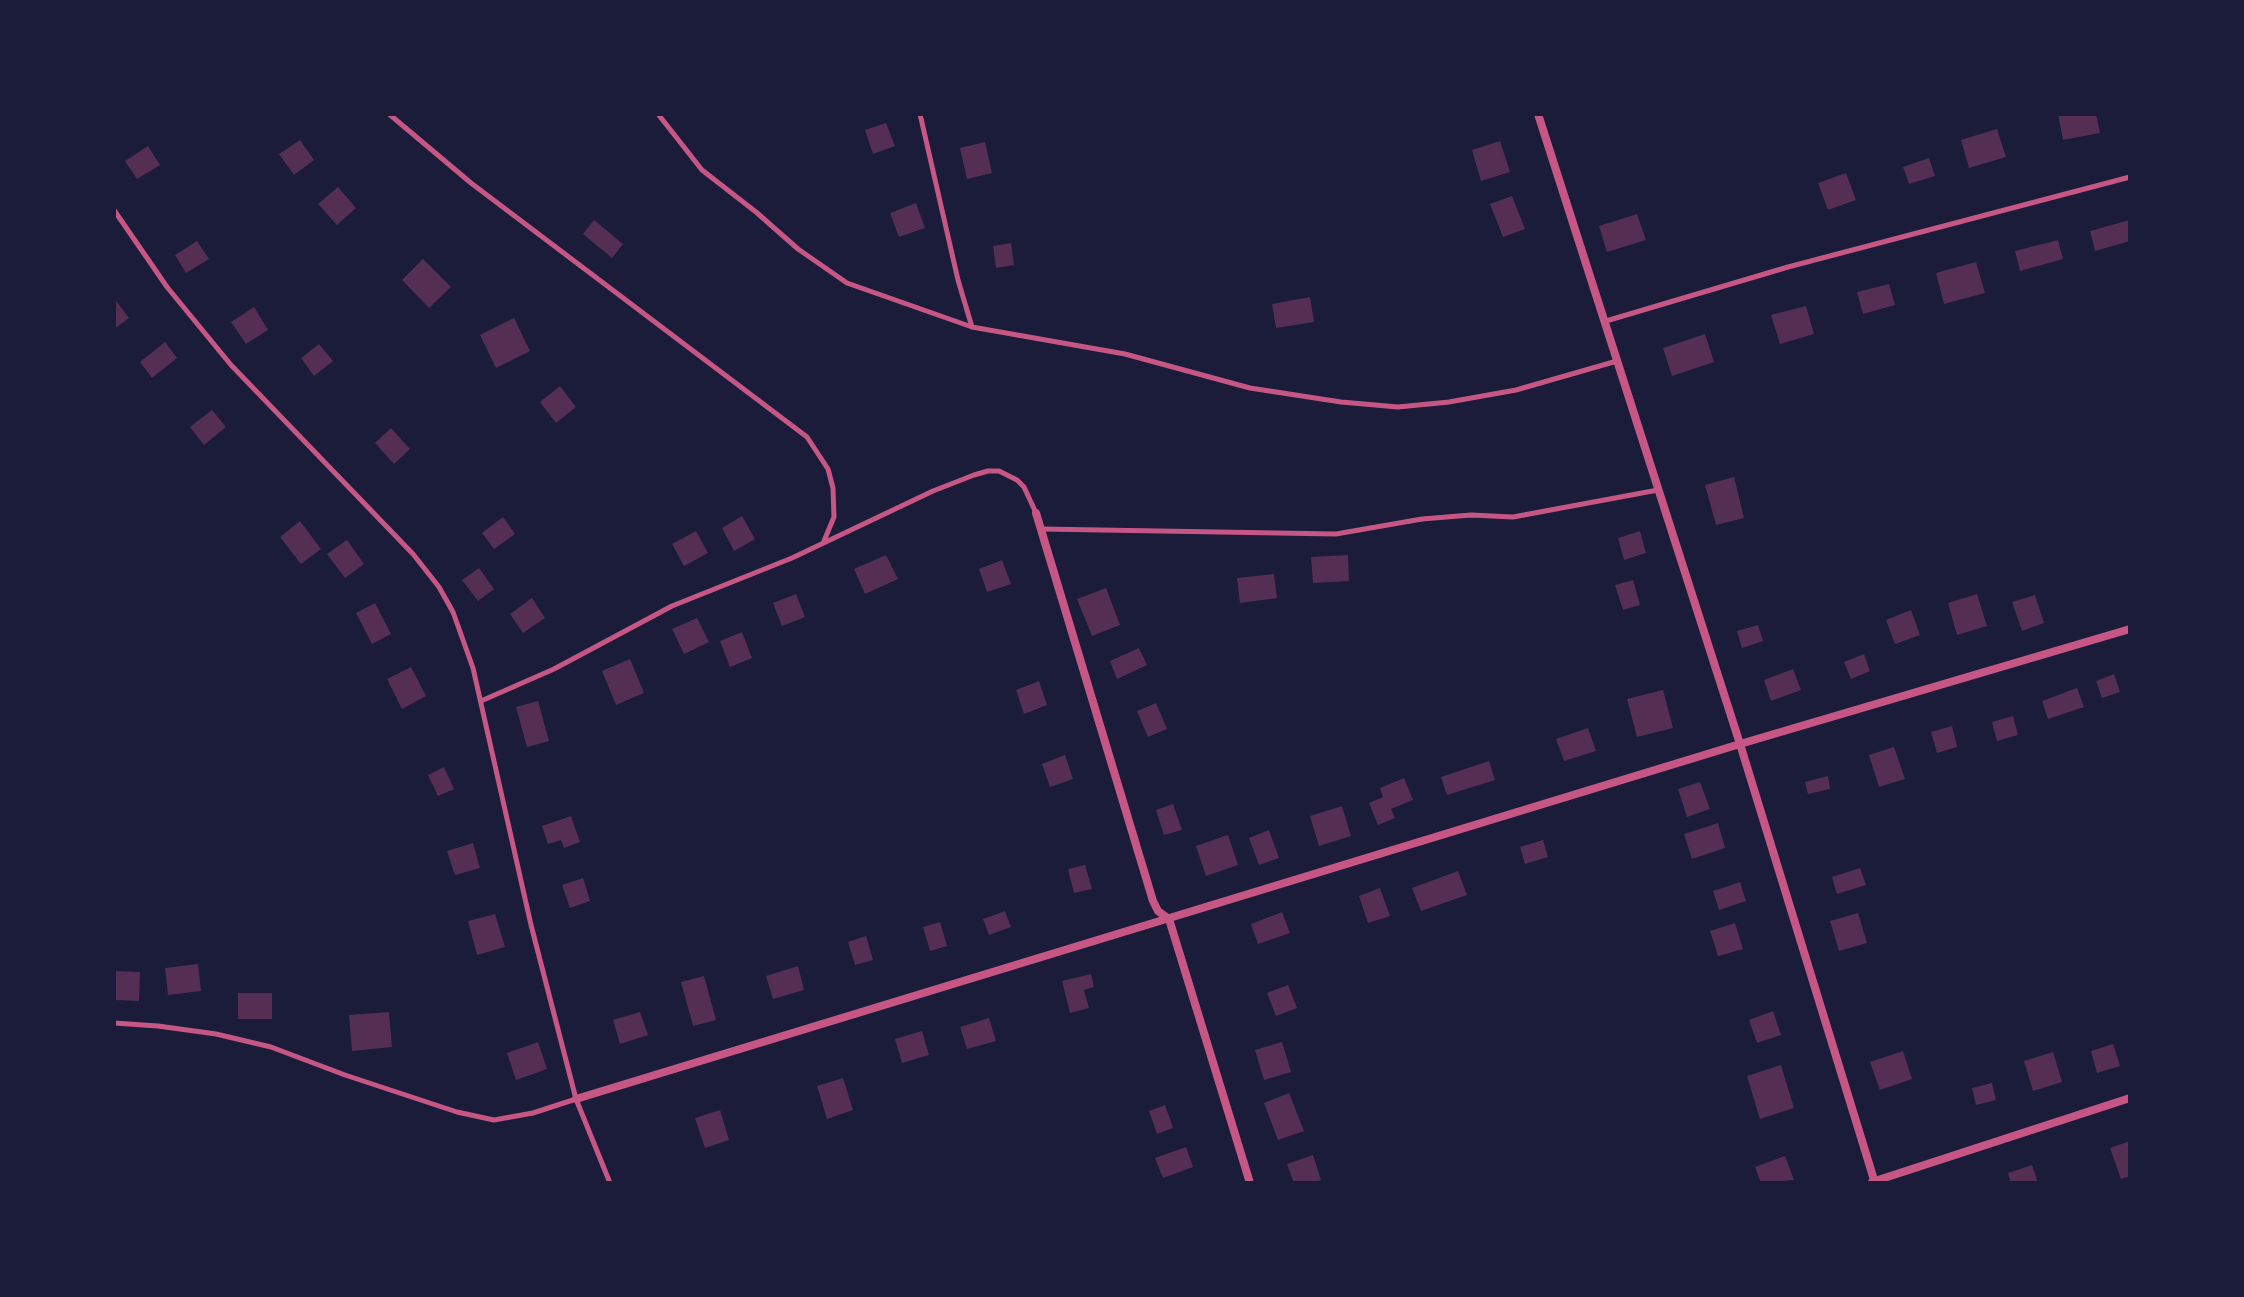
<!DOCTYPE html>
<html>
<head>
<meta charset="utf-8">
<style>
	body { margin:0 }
	#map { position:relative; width:2244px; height:1297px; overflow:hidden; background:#1b1b3a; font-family:"DejaVu Sans",sans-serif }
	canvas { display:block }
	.frame { position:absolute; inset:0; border:116px solid #1b1b3a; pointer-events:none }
</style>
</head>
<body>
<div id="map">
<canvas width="2244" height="1297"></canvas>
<div class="frame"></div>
</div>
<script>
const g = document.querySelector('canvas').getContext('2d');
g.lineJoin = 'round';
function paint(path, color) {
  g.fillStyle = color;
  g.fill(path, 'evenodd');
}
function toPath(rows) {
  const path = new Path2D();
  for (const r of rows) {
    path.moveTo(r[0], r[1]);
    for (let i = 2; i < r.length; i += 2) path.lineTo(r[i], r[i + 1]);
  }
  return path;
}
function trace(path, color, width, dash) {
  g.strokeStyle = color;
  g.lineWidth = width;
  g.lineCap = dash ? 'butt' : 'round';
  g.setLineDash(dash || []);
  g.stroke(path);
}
const building = toPath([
	[2058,114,2096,114,2100,133,2063,140],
	[886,123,895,146,873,154,865,130],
	[1997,129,2006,157,1969,168,1961,140],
	[300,140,314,160,294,175,279,154],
	[1500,141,1510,172,1481,181,1472,150],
	[985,142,992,173,967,179,960,148],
	[148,146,160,165,137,179,125,161],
	[1929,158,1935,176,1909,184,1903,167],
	[1846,173,1856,200,1828,210,1818,183],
	[338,187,356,208,337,225,318,204],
	[1512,196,1525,229,1503,237,1490,204],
	[916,203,925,228,899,237,890,213],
	[1637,214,1646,240,1607,252,1599,226],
	[594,220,623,244,612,258,583,234],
	[2130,220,2130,241,2095,251,2090,231],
	[2058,240,2063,259,2020,271,2015,251],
	[197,241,209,259,186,273,175,255],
	[1011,243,1014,265,996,268,993,246],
	[423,259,451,287,429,308,402,280],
	[1976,262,1985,293,1944,304,1936,273],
	[1889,284,1895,305,1863,314,1857,292],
	[1310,297,1314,322,1276,328,1272,304],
	[114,298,129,318,114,329],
	[1806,306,1814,334,1780,344,1771,315],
	[254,307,268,330,246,344,231,322],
	[514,318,530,351,496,368,480,335],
	[1705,334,1714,362,1672,376,1663,348],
	[165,342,177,358,152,378,140,362],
	[319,344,333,361,314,376,301,358],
	[560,386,576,407,556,423,540,402],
	[212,410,226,427,204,445,190,427],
	[391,428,410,449,394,464,375,443],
	[1734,477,1744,518,1716,525,1705,485],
	[742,516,755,539,734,551,722,528],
	[503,517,515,534,494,549,482,533],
	[300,521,321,549,301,564,280,537],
	[696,531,708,553,684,566,672,544],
	[1640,531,1646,553,1624,560,1618,538],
	[347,540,364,564,345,578,327,554],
	[886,555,898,579,865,594,854,569],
	[1348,555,1349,581,1313,583,1311,557],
	[1002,560,1011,584,987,592,979,569],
	[479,568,494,589,478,601,462,580],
	[1274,574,1277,598,1240,603,1237,578],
	[1633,580,1640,605,1623,610,1615,585],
	[1106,588,1120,625,1092,636,1077,599],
	[796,594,805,617,782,626,773,603],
	[1977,594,1987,626,1957,635,1948,603],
	[2035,595,2044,623,2022,631,2012,602],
	[532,598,545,618,523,633,510,614],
	[375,603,391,634,372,644,356,613],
	[1911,610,1920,635,1895,644,1886,620],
	[697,618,709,642,684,654,672,629],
	[1758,625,1763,641,1742,648,1737,631],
	[742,632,752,658,730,667,720,641],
	[1139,648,1147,665,1117,679,1110,661],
	[1864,654,1870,671,1851,679,1844,662],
	[630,659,644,693,616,705,602,671],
	[411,667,426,696,402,709,387,679],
	[1793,669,1801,690,1771,701,1764,680],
	[2114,674,2120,692,2102,698,2096,681],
	[1039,681,1047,705,1024,714,1016,690],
	[2077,688,2084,707,2048,719,2042,701],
	[1663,690,1673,728,1637,737,1627,699],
	[538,701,549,741,527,747,516,707],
	[1156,703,1167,729,1148,737,1137,711],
	[2013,716,2018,735,1997,741,1992,722],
	[1952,726,1957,747,1937,753,1931,732],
	[1588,728,1596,751,1564,761,1556,739],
	[1894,747,1905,779,1879,787,1869,755],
	[1065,755,1073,779,1050,787,1042,764],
	[1489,761,1495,780,1447,795,1441,777],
	[444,767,454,789,438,796,428,775],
	[1828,776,1830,789,1808,794,1805,782],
	[1404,778,1413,800,1391,809,1395,818,1378,825,1369,803,1383,797,1380,788],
	[1700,782,1710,809,1687,817,1678,789],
	[1173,804,1182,830,1164,835,1156,810],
	[1342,806,1351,836,1319,846,1310,816],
	[571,816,580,842,564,848,561,840,548,844,542,826],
	[1718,823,1725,848,1692,859,1684,834],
	[1269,830,1279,858,1259,865,1249,838],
	[1228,835,1238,865,1206,876,1196,846],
	[1543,840,1548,857,1525,864,1520,847],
	[473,843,480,868,455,875,447,851],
	[1085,865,1092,889,1074,893,1068,869],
	[1860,868,1866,885,1837,894,1832,877],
	[1458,871,1467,895,1421,911,1412,888],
	[583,878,590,901,570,908,562,885],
	[1740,882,1746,901,1719,910,1713,891],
	[1380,888,1390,916,1368,923,1359,896],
	[1005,911,1011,927,989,935,983,919],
	[1282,912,1290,933,1258,944,1251,924],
	[1858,913,1867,943,1839,951,1830,921],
	[495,914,505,947,477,955,468,921],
	[940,922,947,946,930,951,923,927],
	[1735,923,1743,949,1718,956,1710,931],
	[866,936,873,960,855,965,848,942],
	[198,964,201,991,168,995,165,968],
	[798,966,804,990,773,999,766,976],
	[114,971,140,972,139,1001,114,1000],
	[1091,974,1094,987,1084,990,1089,1008,1070,1013,1062,981],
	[704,976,716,1020,693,1026,681,982],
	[1288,985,1297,1008,1276,1016,1267,993],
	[238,993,272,993,272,1019,238,1019],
	[1773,1011,1781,1035,1757,1043,1749,1020],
	[389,1012,392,1047,352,1051,349,1015],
	[640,1012,648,1035,620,1044,613,1020],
	[989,1018,996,1041,967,1049,960,1027],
	[922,1031,929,1055,902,1063,895,1039],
	[538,1042,547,1069,516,1080,507,1053],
	[1282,1042,1291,1072,1264,1080,1255,1050],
	[2113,1044,2120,1066,2097,1073,2091,1051],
	[1903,1051,1912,1079,1880,1090,1870,1062],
	[2053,1052,2062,1082,2033,1091,2024,1061],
	[1781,1065,1794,1108,1760,1119,1747,1076],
	[843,1078,853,1110,827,1119,817,1086],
	[1992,1083,1996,1100,1976,1105,1972,1088],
	[1289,1093,1304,1131,1278,1140,1264,1103],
	[1165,1105,1173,1128,1157,1134,1149,1111],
	[720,1110,729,1140,705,1148,695,1118],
	[2130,1141,2130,1176,2121,1179,2110,1148],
	[1186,1147,1193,1167,1163,1178,1155,1158],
	[1313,1155,1321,1180,1313,1183,1294,1183,1287,1164],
	[1785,1156,1794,1180,1761,1183,1755,1167],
	[2032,1165,2038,1183,2011,1183,2008,1173]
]);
const service = toPath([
	[389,114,471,183,807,437,828,469,833,488,834,517,824,541],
	[658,114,702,170,756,212,798,249,847,283,972,327,1125,354,1250,388,1341,402,1398,407,1449,402,1516,390,1617,361],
	[920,114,958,280,972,327],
	[114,210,167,287,231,365,413,554,439,587,453,612,473,668,531,925,576,1099,610,1183],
	[1606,321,1788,267,2130,177],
	[1042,529,1336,534,1422,519,1471,515,1513,517,1658,490],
	[481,701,554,669,672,606,792,558,933,491,974,475,988,471,999,471,1017,480,1024,487,1036,513],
	[114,1023,158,1026,216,1034,271,1047,345,1075,457,1112,494,1120,533,1113,576,1099]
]);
const minor = toPath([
	[1538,114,1740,744,1875,1183],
	[1036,513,1153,901,1158,911,1169,919,1250,1183],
	[576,1099,1740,744,2130,629],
	[1872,1182,2130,1098]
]);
paint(building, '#542f53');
trace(service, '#c65784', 5);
trace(minor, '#c65784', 8);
</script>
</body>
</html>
